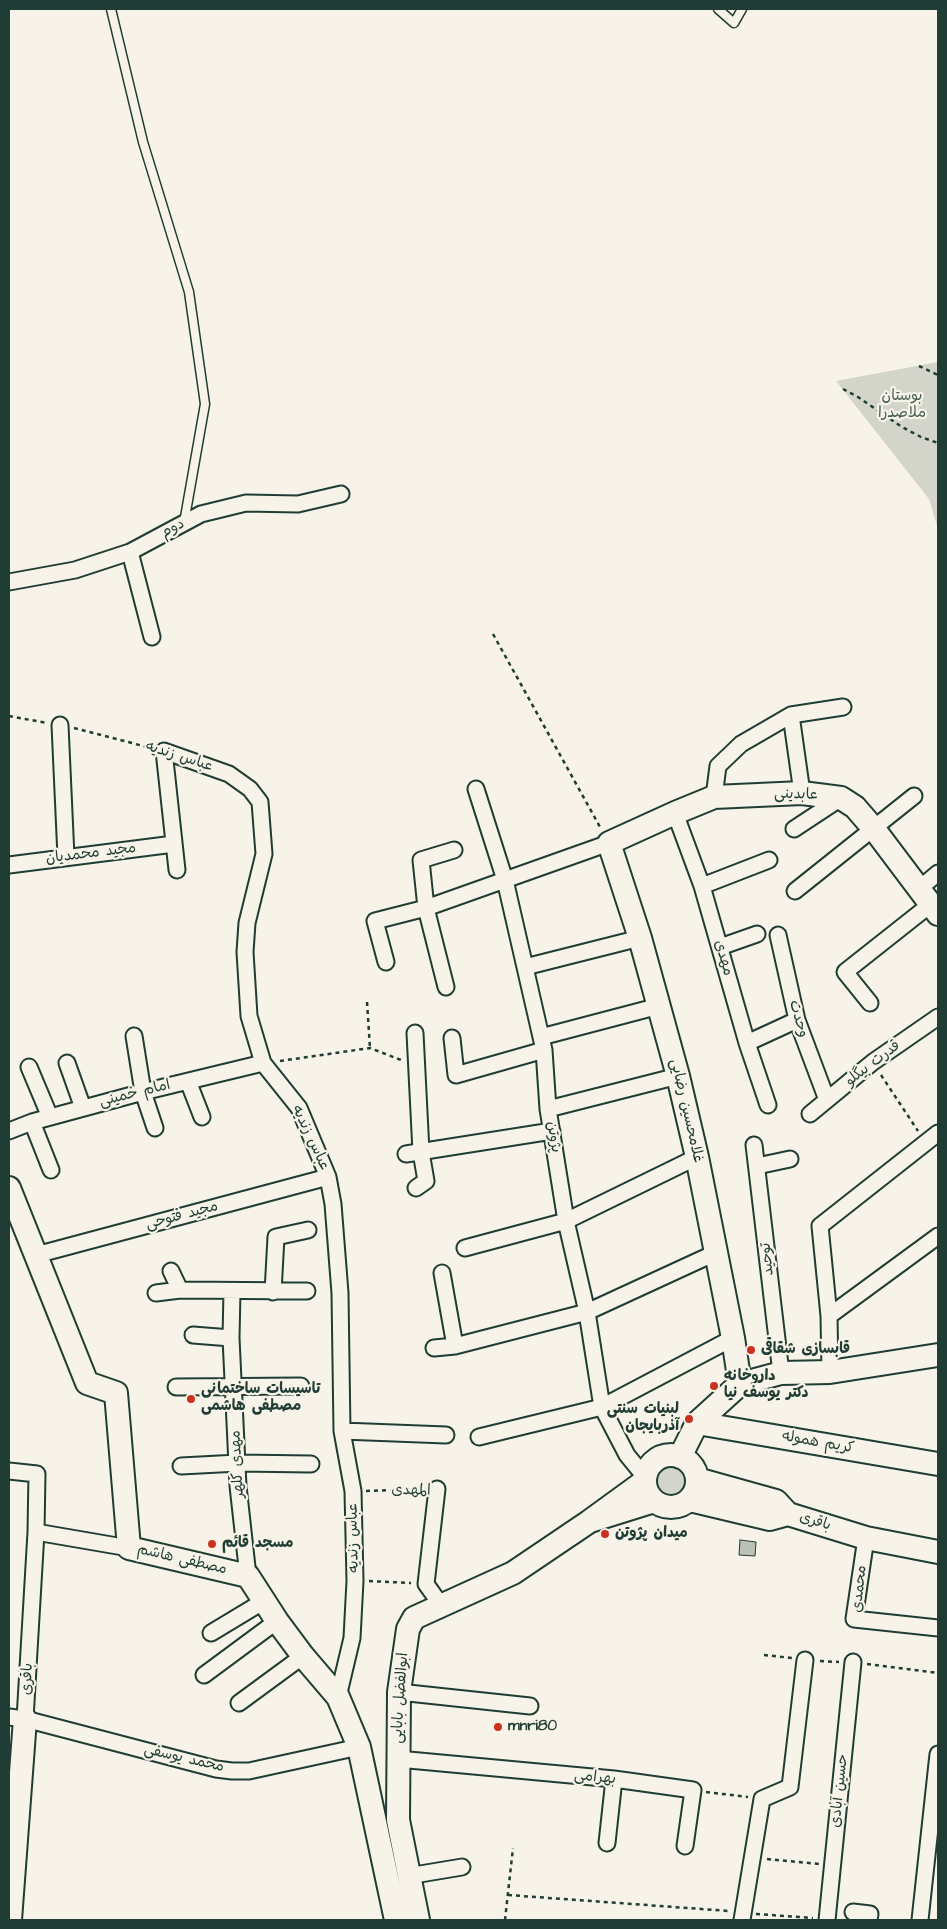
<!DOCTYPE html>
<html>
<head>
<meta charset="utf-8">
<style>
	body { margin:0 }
	#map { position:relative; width:947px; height:1929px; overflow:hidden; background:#f7f3e8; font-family:"Architects Daughter",sans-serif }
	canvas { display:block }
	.frame { position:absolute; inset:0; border:10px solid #1f3d34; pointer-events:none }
</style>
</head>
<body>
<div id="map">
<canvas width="947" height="1929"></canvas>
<div class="frame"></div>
</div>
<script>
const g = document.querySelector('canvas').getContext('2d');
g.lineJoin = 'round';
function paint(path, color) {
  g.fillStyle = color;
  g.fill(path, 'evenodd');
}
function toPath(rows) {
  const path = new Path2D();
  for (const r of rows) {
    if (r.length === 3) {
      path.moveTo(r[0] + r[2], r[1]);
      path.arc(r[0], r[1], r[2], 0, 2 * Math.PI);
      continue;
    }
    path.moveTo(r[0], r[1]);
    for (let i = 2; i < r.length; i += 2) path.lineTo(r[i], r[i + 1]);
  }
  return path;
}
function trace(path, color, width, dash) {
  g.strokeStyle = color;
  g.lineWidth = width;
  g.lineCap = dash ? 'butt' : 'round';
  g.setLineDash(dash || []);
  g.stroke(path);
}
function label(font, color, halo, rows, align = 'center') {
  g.font = font + ' "Architects Daughter","Playpen Sans Arabic",sans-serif';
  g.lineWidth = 4.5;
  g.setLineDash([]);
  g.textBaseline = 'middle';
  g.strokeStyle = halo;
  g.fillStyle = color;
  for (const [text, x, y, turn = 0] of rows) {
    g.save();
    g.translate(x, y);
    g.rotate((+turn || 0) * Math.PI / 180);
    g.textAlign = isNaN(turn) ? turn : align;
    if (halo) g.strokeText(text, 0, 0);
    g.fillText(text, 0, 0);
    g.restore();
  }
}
const green = toPath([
	[938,362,938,529,929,499,836,381],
	[670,1482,20]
]);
const building = toPath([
	[740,1540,756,1542,755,1556,739,1555,740,1540]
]);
const path = toPath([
	[919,366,938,375],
	[843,389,858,397,902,427,921,437,938,443],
	[493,634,600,827],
	[9,716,47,723],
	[74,728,151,748],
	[367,1002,370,1048],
	[280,1061,370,1048,401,1060],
	[881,1075,918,1131],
	[366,1491,423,1489],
	[369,1581,411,1583],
	[764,1655,792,1658],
	[820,1661,839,1662],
	[867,1664,938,1673],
	[706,1792,748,1797],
	[767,1859,819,1864],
	[508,1895,729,1911],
	[756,1914,813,1918],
	[505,1920,513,1848]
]);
const lane = toPath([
	[111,9,143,142,189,292,205,404,184,523],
	[718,9,734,23,742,9]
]);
const street = toPath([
	[130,552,152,637],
	[9,582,75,570,130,552,201,514,246,503,298,504,341,494],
	[791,715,802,793],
	[60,725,66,857],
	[476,789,505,880,544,1050,548,1109,566,1221,587,1312,602,1407,627,1455,645,1477],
	[714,797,718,766,741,744,791,715,843,707],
	[675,813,702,886,747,1043,768,1105],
	[794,829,841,798],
	[9,865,174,844],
	[177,870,164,751,229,774,250,789,260,802,264,854,247,923,245,952,249,1016,263,1063,299,1108,328,1177,333,1204,340,1293,342,1431,353,1491,355,1581,352,1638,338,1697],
	[702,886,769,860],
	[919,889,938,873],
	[795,891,914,796],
	[778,935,797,1020,827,1100],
	[720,947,757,934],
	[386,962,375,921,426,908,609,843],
	[525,967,640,938],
	[446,987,426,908,421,860,454,850],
	[870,1003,845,972,931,904],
	[415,1033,421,1152,426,1181,416,1188],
	[134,1036,143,1092,155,1128],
	[541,1037,659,1006],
	[452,1038,456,1075,544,1050],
	[747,1043,797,1020],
	[67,1063,83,1108],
	[29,1067,50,1117],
	[188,1081,202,1117],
	[548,1109,678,1076],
	[810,1114,873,1062,938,1017],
	[32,1122,51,1170],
	[9,1131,32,1122,143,1092,263,1063],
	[754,1145,781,1373],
	[406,1154,552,1131],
	[757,1166,790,1159],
	[465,1248,566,1221,697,1157],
	[36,1255,328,1177],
	[171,1271,180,1290],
	[442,1273,455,1346],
	[232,1291,231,1338,238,1486,248,1576],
	[273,1292,276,1237,308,1230],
	[156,1293,180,1290,307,1291],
	[829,1316,938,1236],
	[193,1335,231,1338],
	[434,1348,455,1346,587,1312,715,1253],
	[830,1372,829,1316,820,1226,938,1133],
	[176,1387,301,1386],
	[342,1431,446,1435],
	[479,1437,602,1407,733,1338],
	[181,1466,238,1463,311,1464],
	[9,1471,37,1474,36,1532],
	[437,1489,426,1584,441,1605],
	[866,1538,854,1619,938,1628],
	[211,1633,264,1601],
	[204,1675,277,1621],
	[399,1692,530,1706],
	[239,1703,303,1656],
	[9,1717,25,1719,216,1769,232,1771,249,1771,359,1747],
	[25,1719,36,1532,129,1548],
	[398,1759,614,1779,693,1790,685,1846],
	[607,1843,614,1779],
	[408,1876,462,1867],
	[853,1912,870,1914,869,1920],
	[742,1920,762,1799,790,1787,805,1660],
	[827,1920,853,1662],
	[920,1920,938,1754]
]);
const secondary = toPath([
	[9,1188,87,1383,116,1393,129,1548,248,1576,277,1621,303,1656,338,1697,359,1747,396,1920],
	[740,1384,733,1338,697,1157,678,1076,640,938,609,843,675,813,714,797,802,793,841,798,855,807,874,829,938,914],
	[697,1423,938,1464],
	[671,1481,26],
	[680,1457,697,1423,740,1384,781,1373,830,1372,938,1355],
	[697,1479,776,1501,788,1514,866,1538,938,1552],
	[645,1481,590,1521,654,1501],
	[690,1500,770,1519,788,1514],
	[10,1920,25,1719],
	[418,1920,398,1820,399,1692,408,1629,414,1618,513,1573,590,1521]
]);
const markers = [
	[751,1350,5,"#c8321e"],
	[714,1386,5,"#c8321e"],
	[191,1399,5,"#c8321e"],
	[689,1419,5,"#c8321e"],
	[605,1534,5,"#c8321e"],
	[212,1544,5,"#c8321e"],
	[498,1727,5,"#c8321e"]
];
const parkNames = [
	["بوستان",902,397],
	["ملاصدرا",902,414]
];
const streetNames = [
	["دوم",173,529,-28],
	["عباس زندیه",179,757,18],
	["عابدینی",796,795,2],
	["مجید محمدیان",91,854,-7],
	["مهدی",723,958,74],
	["وحدت",798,1019,74],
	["قدرت بیگلو",873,1064,-37],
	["امام خمینی",135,1094,-14],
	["غلامحسین رضایی",686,1111,77],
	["پژوتن",553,1137,81],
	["عباس زندیه",310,1138,65],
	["مجید فتوحی",182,1216,-15],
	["توحید",768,1259,-96],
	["کریم هموله",818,1443,10],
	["مهدی کلهر",238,1464,-93],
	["المهدی",411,1491,1],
	["باقری",815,1522,17],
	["عباس زندیه",354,1538,-91],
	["مصطفی هاشم",182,1560,13],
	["محمدی",860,1589,-84],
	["باقری",28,1679,-87],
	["ابوالفضل بابایی",401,1698,-86],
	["محمد یوسفی",184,1759,13],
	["بهرامی",595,1778,6],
	["حسین آبادی",840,1791,-84]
];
const poiNames = [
	["قابسازی شقاقی",761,1350],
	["داروخانه",724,1377],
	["دکتر یوسف نیا",724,1394],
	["تاسیسات ساختمانی",201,1390],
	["مصطفی هاشمی",201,1407],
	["لبنیات سنتی",679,1410,"right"],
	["آذربایجان",679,1427,"right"],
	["میدان پژوتن",615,1534],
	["مسجد قائم",222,1544],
	["mnri80",508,1727]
];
paint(green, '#d3d5ca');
paint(building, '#bbc1b6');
trace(building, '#1f3d34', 1);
trace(lane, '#1f3d34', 11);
trace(street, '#1f3d34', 19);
trace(secondary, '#1f3d34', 26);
trace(path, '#1f3d34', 2.5, [4, 4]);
trace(lane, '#f7f3e8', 8);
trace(street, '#f7f3e8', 15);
trace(secondary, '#f7f3e8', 22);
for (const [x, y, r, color] of markers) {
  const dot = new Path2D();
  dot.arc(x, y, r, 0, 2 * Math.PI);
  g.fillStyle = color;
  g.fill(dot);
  trace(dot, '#f7f3e8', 2);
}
label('15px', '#435b52', '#f7f3e8', parkNames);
label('15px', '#1f3d34', '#f7f3e8', streetNames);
label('bold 15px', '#1f3d34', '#f7f3e8', poiNames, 'left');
</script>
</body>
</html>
